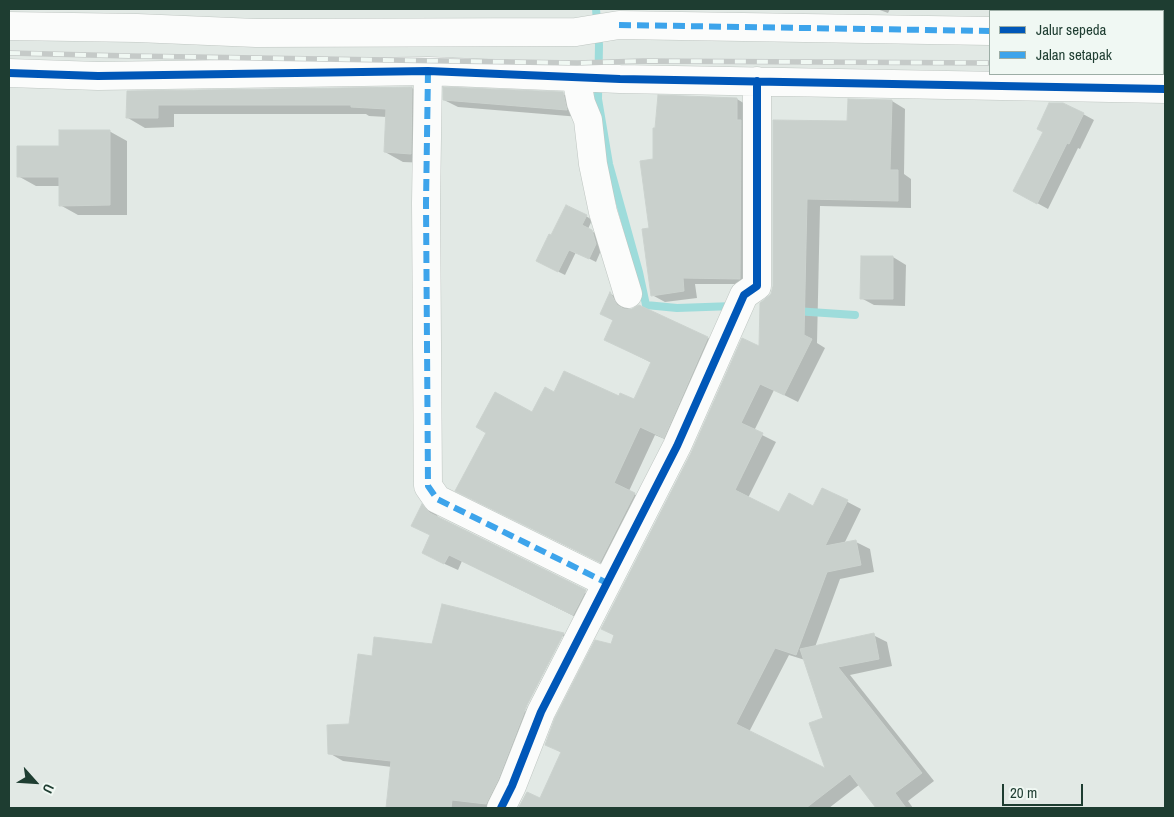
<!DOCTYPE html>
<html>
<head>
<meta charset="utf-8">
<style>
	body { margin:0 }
	#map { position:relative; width:1174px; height:817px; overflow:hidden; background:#e2e9e5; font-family:"Archivo Narrow",sans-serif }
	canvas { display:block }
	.frame { position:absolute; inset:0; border:10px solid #1e3d31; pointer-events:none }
	.legend { position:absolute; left:989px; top:10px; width:175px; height:65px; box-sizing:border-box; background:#f0f8f3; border:1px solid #9cada5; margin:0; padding:6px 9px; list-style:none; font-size:15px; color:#1e3d31 }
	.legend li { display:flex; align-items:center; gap:10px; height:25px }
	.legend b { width:25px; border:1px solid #9cada5 }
	.north { position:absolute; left:10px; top:757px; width:50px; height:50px; -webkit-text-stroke:4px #f0f8f3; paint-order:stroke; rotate:116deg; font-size:14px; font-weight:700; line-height:20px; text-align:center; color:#1e3d31 }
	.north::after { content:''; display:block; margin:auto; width:18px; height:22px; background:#1e3d31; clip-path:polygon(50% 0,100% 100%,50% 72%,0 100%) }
	.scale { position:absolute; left:1002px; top:784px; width:81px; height:22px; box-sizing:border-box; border:2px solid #1e3d31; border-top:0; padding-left:6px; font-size:15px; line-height:18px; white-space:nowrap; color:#1e3d31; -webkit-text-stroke:4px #f0f8f3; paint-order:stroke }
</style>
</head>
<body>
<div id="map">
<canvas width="1174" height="817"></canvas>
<div class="frame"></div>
<ul class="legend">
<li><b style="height:6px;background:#0057b8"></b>Jalur sepeda</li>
<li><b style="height:6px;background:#3da4eb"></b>Jalan setapak</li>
</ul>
<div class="north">U</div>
<div class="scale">20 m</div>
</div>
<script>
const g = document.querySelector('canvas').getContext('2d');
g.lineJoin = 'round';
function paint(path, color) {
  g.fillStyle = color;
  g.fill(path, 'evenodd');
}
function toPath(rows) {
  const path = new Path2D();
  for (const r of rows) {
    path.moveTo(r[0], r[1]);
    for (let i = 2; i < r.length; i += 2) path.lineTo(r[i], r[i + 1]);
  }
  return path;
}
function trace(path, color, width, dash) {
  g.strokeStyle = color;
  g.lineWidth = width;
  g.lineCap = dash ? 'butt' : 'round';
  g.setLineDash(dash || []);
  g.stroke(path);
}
const shadow = toPath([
	[877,9,890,9,888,13],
	[1038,9,1059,9,1057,11,1043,11],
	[1147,9,1162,9,1161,11,1152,11],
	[412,88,429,98,428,163,403,162,385,152,387,117,369,116,366,114,174,114,174,127,145,128,128,118,128,92],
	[563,94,576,101,580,117,458,107,444,100],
	[737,99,750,107,754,284,695,284,697,298,665,302,652,295,650,230,654,160],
	[892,101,905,109,904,174,911,179,911,208,820,206,817,343,825,348,798,402,774,390,754,431,776,442,748,498,780,514,814,508,823,489,861,509,844,544,856,542,870,549,874,572,840,579,815,647,873,635,887,642,892,666,850,675,934,781,908,801,913,808,878,808,860,784,829,808,520,808,527,793,541,800,562,753,547,744,612,645,615,636,603,628,760,348,774,286,774,121,849,122],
	[789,655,805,660,825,719,827,771,749,732],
	[1083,114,1094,120,1080,149,1078,148,1048,209,1026,197],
	[109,131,127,141,127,215,78,215,60,205,60,186,36,186,18,176],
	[586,216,592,220,588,229,598,235,602,248,596,262,576,252,565,275,543,264,552,237],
	[893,257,906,265,905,306,874,305,861,298],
	[611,294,625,302,629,310,639,307,708,338,723,346,679,445,655,435,629,491,650,503,615,570,472,499,533,414,554,394,619,397,635,401,652,363,606,340,614,321,602,314],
	[422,506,435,513,441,520,598,599,586,622,462,561,458,570,436,560,431,536],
	[563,634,577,642,500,808,387,808,392,767,343,761,329,753,350,725,373,657,433,645],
	[561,636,564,636,525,712,523,711]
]);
const stream = toPath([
	[596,9,599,45,598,99,609,164,639,272,646,305,677,308,734,306],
	[795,311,855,315]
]);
const building = toPath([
	[412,87,411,154,384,152,386,109,351,107,351,105,158,105,158,118,126,118,127,91,412,87],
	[443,87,563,92,567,110,443,100,443,87],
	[658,95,737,98,737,120,741,120,740,279,683,278,684,291,651,296,642,229,649,228,640,161,653,159,653,128,655,128,658,95],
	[848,99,892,100,890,170,898,170,898,201,807,199,804,335,812,339,784,395,760,384,741,423,763,433,735,490,779,512,789,493,813,506,822,488,848,500,825,546,856,540,861,565,827,572,796,655,775,648,736,724,825,768,809,723,823,718,800,649,874,633,879,659,838,667,922,773,895,793,906,808,876,808,850,774,806,808,519,807,527,792,540,798,561,752,545,745,555,718,595,640,611,644,614,635,601,629,691,453,742,338,759,346,760,303,771,294,773,286,773,120,847,121,848,99],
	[1049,103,1063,103,1084,113,1069,144,1067,143,1037,204,1013,191,1043,132,1037,129,1049,103],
	[59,130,110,130,110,205,59,206,59,177,17,177,17,146,59,146,59,130],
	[566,205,587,215,582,225,592,230,596,244,589,259,569,250,558,272,536,261,549,234,551,235,566,205],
	[861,256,893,256,893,299,860,299,861,256],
	[610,292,617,305,624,309,632,309,639,305,708,337,664,438,640,427,614,483,635,493,600,562,455,491,486,433,476,427,495,392,532,412,545,387,554,392,564,371,619,396,620,393,634,399,651,362,604,340,613,320,600,314,610,292],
	[422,504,430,513,586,590,573,615,449,555,444,564,422,553,430,535,411,526,422,504],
	[442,604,564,633,527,705,498,780,486,804,452,800,451,808,386,808,391,761,328,754,327,725,349,724,358,654,372,656,374,637,432,644,442,604]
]);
const minor = toPath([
	[1095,9,1098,11],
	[1163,24,1165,18],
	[9,26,137,28,256,33,576,32,619,25,990,31],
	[428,71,426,203,428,486,437,499,607,583],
	[9,73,98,76,428,71,620,79,1165,89],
	[576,77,581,103,588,120,593,164,603,212,628,294],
	[501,808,512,786,541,712,677,446,744,295,757,286,757,81]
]);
const rail = toPath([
	[9,53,130,56,577,63,643,61,990,63],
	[1163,63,1165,63]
]);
const quiet = toPath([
	[619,25,990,31],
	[1163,34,1165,34],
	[428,71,426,203,428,486,437,499,607,583]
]);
const cycleway = toPath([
	[9,73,98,76,428,71,620,79,1165,89],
	[501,808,512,786,541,712,677,446,744,295,757,286,757,81]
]);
paint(shadow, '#0003');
trace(stream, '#9edcdb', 8);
paint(building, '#c9d0cc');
trace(building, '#cbd2ce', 1);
trace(minor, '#bfc6c2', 29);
trace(minor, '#fbfcfb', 28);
trace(rail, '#c5cac8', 5.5);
trace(rail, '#f0f8f3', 4, [11]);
trace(quiet, '#3da4eb', 6, [12, 6]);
trace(cycleway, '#0057b8', 8);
</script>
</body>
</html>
